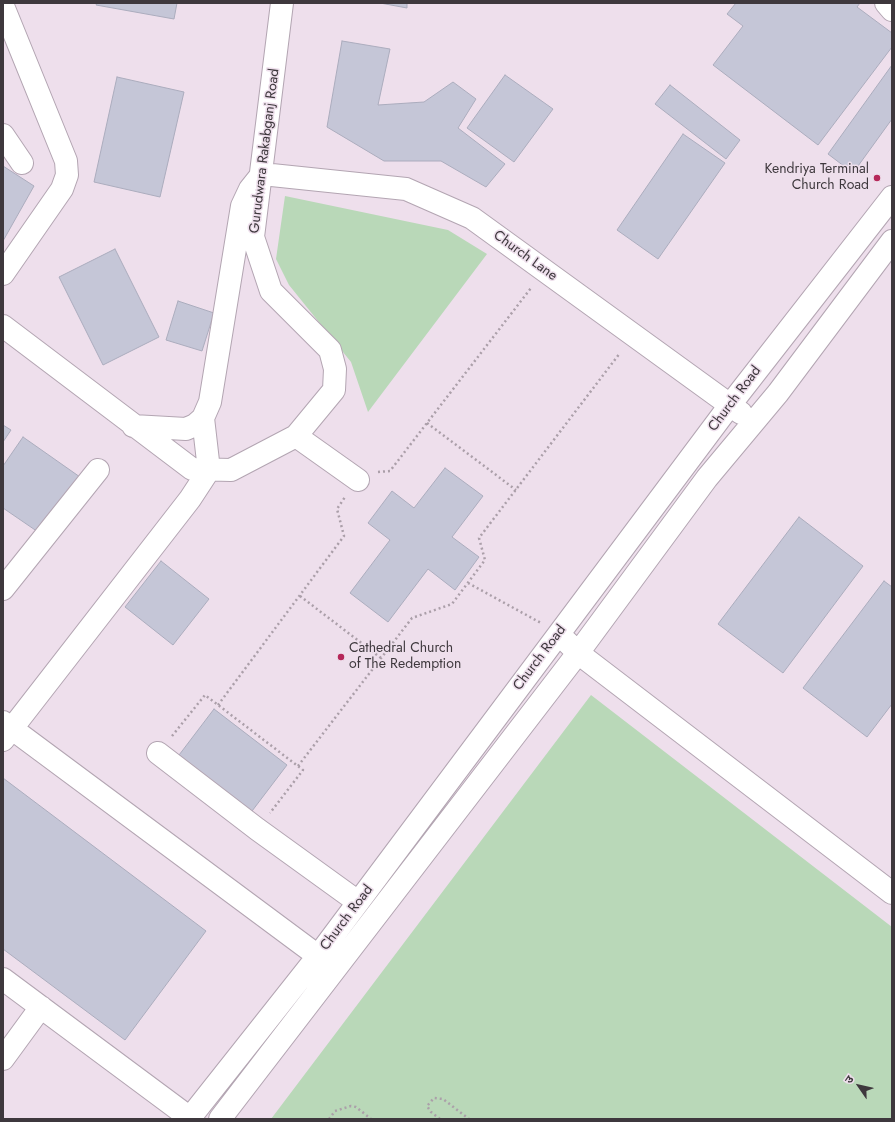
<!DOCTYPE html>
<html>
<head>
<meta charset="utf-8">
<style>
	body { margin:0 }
	#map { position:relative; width:895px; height:1122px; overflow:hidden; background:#eedfec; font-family:Jost,"Noto Sans Devanagari",sans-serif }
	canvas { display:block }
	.frame { position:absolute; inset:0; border:4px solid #3e383d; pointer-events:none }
	.north { position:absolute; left:839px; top:1066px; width:40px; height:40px; -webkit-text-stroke:3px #eedfec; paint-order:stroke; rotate:304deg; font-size:11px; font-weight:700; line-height:16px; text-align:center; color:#3e383d }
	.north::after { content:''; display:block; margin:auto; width:14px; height:18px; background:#3e383d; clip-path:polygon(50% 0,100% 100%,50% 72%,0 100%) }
</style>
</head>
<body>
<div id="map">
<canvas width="895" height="1122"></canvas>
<div class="frame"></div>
<div class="north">उ</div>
</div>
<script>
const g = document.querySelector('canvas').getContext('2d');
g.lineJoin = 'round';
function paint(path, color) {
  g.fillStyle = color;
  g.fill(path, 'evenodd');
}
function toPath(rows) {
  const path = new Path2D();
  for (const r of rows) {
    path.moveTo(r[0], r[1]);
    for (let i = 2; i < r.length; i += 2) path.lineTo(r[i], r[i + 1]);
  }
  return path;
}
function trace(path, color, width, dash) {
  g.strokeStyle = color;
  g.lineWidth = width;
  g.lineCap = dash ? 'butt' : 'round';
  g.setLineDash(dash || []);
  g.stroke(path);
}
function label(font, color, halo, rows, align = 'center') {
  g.font = font + ' Jost,sans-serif';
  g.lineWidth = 3;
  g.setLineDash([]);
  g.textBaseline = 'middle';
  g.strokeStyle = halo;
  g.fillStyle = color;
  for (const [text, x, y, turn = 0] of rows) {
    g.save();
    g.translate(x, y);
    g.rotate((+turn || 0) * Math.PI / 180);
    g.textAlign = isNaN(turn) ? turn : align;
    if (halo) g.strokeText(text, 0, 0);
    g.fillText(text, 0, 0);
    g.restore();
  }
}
const green = toPath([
	[285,196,448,230,487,254,368,412,351,362,289,285,276,259],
	[591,695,892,927,892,1119,271,1119]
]);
const building = toPath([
	[97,3,177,3,174,19,96,5,97,3],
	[380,3,407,3,407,8,380,3],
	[736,3,860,3,857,7,892,33,892,47,818,145,713,65,743,26,727,14,736,3],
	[342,41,390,49,378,105,424,102,453,82,476,99,458,128,505,164,486,187,441,161,384,161,327,127,342,41],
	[892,65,892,119,853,173,828,154,892,65],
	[505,75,553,109,514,162,467,128,505,75],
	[117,77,184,92,160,197,94,182,117,77],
	[670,85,740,140,726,159,655,104,670,85],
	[683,134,725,163,658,259,617,230,683,134],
	[3,166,34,186,3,241,3,166],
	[115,249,159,337,103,365,59,277,115,249],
	[178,301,214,313,202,351,166,340,178,301],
	[3,425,11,430,3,442,3,425],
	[23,437,80,477,41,534,3,508,3,466,23,437],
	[445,468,483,496,452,537,479,557,455,590,428,569,388,622,350,593,390,540,368,523,392,491,414,508,445,468],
	[799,517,863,566,783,673,718,624,799,517],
	[161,561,209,599,173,645,125,607,161,561],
	[884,581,892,587,892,704,867,737,803,688,884,581],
	[214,709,287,765,249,815,176,759,214,709],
	[3,778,206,931,125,1040,3,949,3,778]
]);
const path = toPath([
	[427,423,516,490],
	[378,472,390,471,531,288],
	[468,583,541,623],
	[300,596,381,658],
	[218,705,344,536,337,509,345,497],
	[172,736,205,695,303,770,270,813],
	[298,766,412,618,452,604,485,560,479,538,620,353],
	[329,1119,335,1111,351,1106,356,1107,371,1119],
	[440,1119,431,1112,427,1106,434,1098,443,1099,469,1119]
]);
const minor = toPath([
	[886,3,892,10],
	[3,6,66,161,67,175,62,189,3,274],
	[3,135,22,163],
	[3,326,192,469,231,470,296,436,334,390,335,369,330,350,271,291,253,237,282,3],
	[133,426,186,429,195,425,203,418,210,402,242,206,250,189,262,174,406,189,472,218,741,413],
	[296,436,358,480],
	[3,589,98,470],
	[567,642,578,653,892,893],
	[3,722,318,956],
	[3,740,190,499,209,470,203,418],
	[158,753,257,829,358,902],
	[3,979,190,1118],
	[3,1059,41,1007],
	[189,1119,318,956,730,405,892,197],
	[220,1119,578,653,707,478,778,393,892,241]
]);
const markers = [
	[877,178,4,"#b52759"],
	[341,657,4,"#b52759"]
];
const streetNames = [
	["Gurudwara Rakabganj Road",265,151,-83],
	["Church Lane",525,256,36],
	["Church Road",735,399,-53],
	["Church Road",540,658,-53],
	["Church Road",347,918,-53]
];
const poiNames = [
	["Kendriya Terminal",869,170],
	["Church Road",869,186],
	["Cathedral Church",349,649,"left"],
	["of The Redemption",349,665,"left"]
];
paint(green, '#b9d8b8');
paint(building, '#c5c6d7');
trace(building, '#abacbd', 1);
trace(minor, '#b3a5b2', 24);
trace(path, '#ab9fa9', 2.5, [2, 3]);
trace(minor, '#fff', 22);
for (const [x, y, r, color] of markers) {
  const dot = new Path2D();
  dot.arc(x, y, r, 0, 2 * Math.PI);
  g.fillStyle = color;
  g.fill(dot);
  trace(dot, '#eedfec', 1.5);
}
label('14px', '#3e383d', '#eedfec', streetNames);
label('14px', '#3e383d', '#eedfec', poiNames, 'right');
</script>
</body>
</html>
